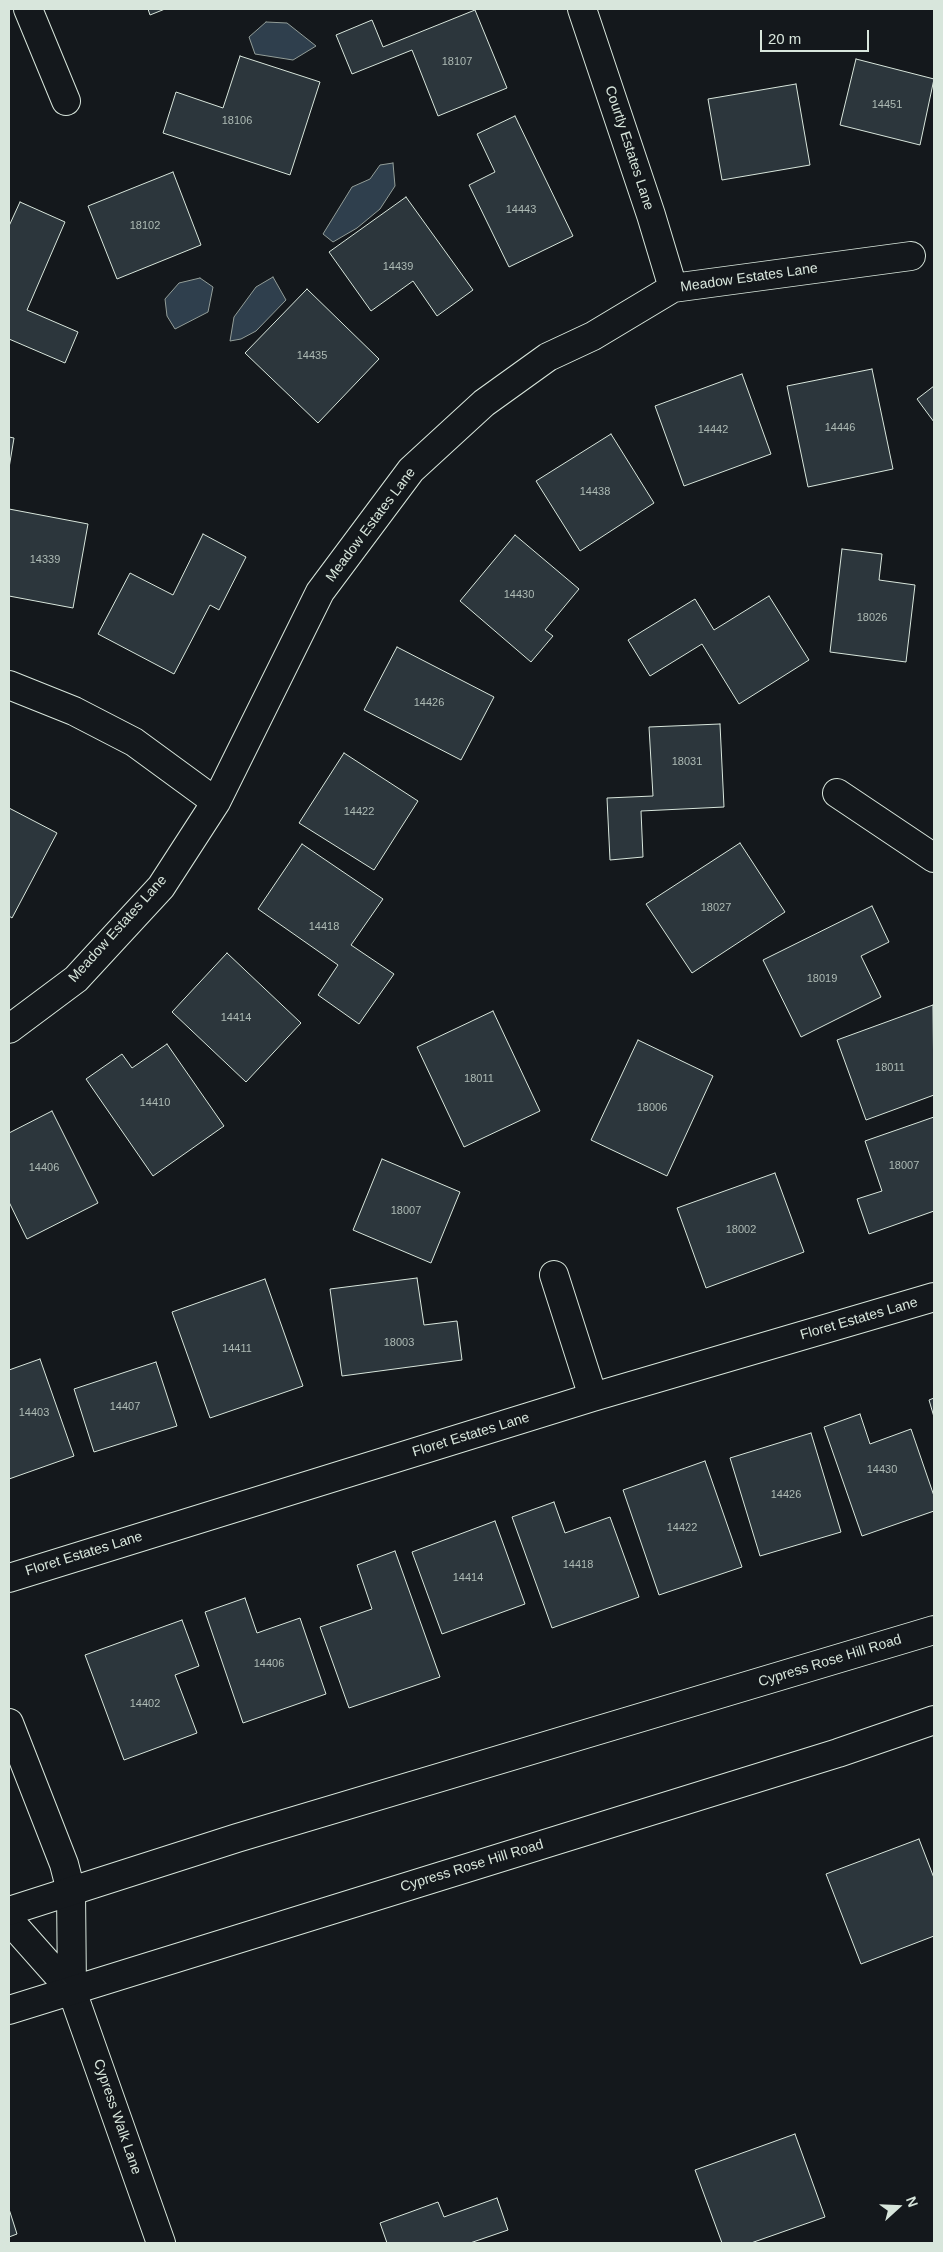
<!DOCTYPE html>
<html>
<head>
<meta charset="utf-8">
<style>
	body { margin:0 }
	#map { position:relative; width:943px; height:2252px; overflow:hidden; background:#14181c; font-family:Helvetica,sans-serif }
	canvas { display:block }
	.frame { position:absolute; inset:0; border:10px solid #d8e6dc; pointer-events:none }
	.north { position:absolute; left:873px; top:2182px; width:50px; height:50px; -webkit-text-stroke:4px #14181c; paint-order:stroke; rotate:70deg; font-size:14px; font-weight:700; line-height:20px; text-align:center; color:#d8e6dc }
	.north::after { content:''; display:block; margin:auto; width:18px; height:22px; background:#d8e6dc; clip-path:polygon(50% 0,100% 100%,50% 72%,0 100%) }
	.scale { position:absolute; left:760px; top:30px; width:109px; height:22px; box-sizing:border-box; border:2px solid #d8e6dc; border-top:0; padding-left:6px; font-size:15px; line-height:18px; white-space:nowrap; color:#d8e6dc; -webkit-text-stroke:4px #14181c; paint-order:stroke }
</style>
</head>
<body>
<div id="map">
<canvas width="943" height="2252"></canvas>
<div class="frame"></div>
<div class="north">N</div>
<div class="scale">20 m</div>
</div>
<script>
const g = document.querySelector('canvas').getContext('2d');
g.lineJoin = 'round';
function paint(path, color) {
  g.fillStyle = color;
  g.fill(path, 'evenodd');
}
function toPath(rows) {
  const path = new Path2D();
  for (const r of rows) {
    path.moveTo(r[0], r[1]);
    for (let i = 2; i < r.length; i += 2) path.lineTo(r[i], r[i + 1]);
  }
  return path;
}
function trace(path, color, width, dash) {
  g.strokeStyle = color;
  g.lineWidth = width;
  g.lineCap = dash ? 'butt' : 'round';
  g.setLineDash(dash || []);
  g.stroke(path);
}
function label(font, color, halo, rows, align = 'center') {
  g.font = font + ' Helvetica,sans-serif';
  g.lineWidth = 4;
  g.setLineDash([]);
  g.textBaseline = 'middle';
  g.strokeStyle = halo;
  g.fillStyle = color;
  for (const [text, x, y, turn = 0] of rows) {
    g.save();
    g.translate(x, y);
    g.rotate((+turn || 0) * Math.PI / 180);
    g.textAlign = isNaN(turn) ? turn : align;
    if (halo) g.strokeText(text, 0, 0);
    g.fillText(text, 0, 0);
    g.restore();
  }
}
const water = toPath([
	[266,22,287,23,316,46,293,60,255,54,249,37,266,22],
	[393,163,395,186,380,209,357,228,333,242,323,234,352,187,370,179,380,165,393,163],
	[273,277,286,300,256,331,241,339,230,341,234,317,256,287,273,277],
	[200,278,213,287,208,312,175,329,167,316,165,299,179,283,200,278]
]);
const building = toPath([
	[148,9,165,9,150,15,148,9],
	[475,10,507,88,438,116,412,50,352,74,336,35,372,20,383,47,475,10],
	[240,56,320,82,290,175,163,133,176,92,223,108,240,56],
	[856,59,934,79,920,145,840,125,856,59],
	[796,84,810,165,722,180,708,99,796,84],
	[515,116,573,236,509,267,469,185,495,172,477,134,515,116],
	[173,172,201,245,117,279,88,206,173,172],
	[406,197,473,290,437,316,413,281,371,311,329,252,406,197],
	[20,202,65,222,27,310,78,332,65,363,9,339,9,226,20,202],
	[307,289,379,359,318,423,245,353,307,289],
	[872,369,893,469,808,487,787,386,872,369],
	[742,374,771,454,684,486,655,406,742,374],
	[934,386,934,422,917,399,934,386],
	[611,434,654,503,580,551,536,481,611,434],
	[9,437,14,438,9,468,9,437],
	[9,509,88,524,73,608,9,596,9,509],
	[203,534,246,557,219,610,210,605,174,674,98,634,130,573,173,595,203,534],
	[515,535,579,589,545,630,553,636,531,662,460,601,515,535],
	[842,549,882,554,879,580,915,585,906,662,830,652,842,549],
	[769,596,809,660,739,704,702,644,650,676,628,640,695,599,714,630,769,596],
	[397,647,494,697,461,760,364,710,397,647],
	[720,724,724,807,641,811,643,857,610,860,607,798,653,796,649,727,720,724],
	[344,753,418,801,374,870,299,823,344,753],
	[9,808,57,833,12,918,9,916,9,808],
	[740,843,785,912,692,973,646,904,740,843],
	[302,844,383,899,351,945,394,974,359,1024,318,995,338,965,258,909,302,844],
	[872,906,889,942,861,956,881,997,801,1037,763,960,872,906],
	[227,953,301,1023,246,1082,172,1012,227,953],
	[933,1005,934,1095,866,1120,837,1040,933,1005],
	[493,1011,540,1111,464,1147,417,1047,493,1011],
	[638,1040,713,1076,667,1176,591,1140,638,1040],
	[167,1044,224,1126,153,1176,86,1079,122,1054,132,1068,167,1044],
	[52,1111,98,1203,27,1239,9,1202,9,1133,52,1111],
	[934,1117,934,1211,869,1234,857,1199,882,1191,865,1141,934,1117],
	[382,1159,460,1192,431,1263,353,1230,382,1159],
	[775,1173,804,1252,706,1288,677,1208,775,1173],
	[417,1278,424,1325,457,1321,462,1360,342,1376,330,1289,417,1278],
	[265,1279,303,1386,210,1418,172,1312,265,1279],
	[40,1359,74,1456,9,1479,9,1370,40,1359],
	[156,1362,177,1426,94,1452,74,1389,156,1362],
	[934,1398,934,1417,929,1400,934,1398],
	[860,1414,870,1444,911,1429,934,1496,934,1511,862,1536,824,1427,860,1414],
	[811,1433,841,1532,760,1556,730,1458,811,1433],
	[705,1461,742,1567,659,1595,623,1490,705,1461],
	[554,1502,565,1533,610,1517,639,1597,552,1628,512,1517,554,1502],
	[495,1521,525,1604,442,1634,412,1552,495,1521],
	[395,1551,440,1677,349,1708,320,1627,372,1609,357,1565,395,1551],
	[245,1598,257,1633,300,1618,326,1694,243,1723,205,1612,245,1598],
	[182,1620,199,1666,175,1675,197,1733,124,1760,85,1655,182,1620],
	[919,1839,934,1878,934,1936,861,1964,826,1874,919,1839],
	[795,2134,825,2217,751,2243,722,2243,695,2170,795,2134],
	[497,2198,508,2230,470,2243,387,2243,380,2223,438,2202,444,2217,497,2198],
	[9,2209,17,2234,9,2237,9,2209]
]);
const minor = toPath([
	[28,9,66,101],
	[582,9,651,215,673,288],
	[9,685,74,711,134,742,216,802],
	[837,793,934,858],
	[9,1029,76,979,161,887,216,802,320,592,411,470,484,403,548,357,593,336,673,288,911,256],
	[554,1275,593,1397],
	[9,1578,593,1397,934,1297],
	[9,1723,64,1864,71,1891,72,1991,161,2243],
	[9,1920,72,1991]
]);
const secondary = toPath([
	[9,1911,237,1838,934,1630],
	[9,2010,838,1753,934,1720]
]);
const numberNames = [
	["18107",457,62],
	["14451",887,105],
	["18106",237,121],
	["14443",521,210],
	["18102",145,226],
	["14439",398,267],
	["14435",312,356],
	["14446",840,428],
	["14442",713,430],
	["14438",595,492],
	["14339",45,560],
	["14430",519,595],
	["18026",872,618],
	["14426",429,703],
	["18031",687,762],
	["14422",359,812],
	["18027",716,908],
	["14418",324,927],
	["18019",822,979],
	["14414",236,1018],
	["18011",890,1068],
	["18011",479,1079],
	["14410",155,1103],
	["18006",652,1108],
	["18007",904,1166],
	["14406",44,1168],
	["18007",406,1211],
	["18002",741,1230],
	["18003",399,1343],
	["14411",237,1349],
	["14407",125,1407],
	["14403",34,1413],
	["14430",882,1470],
	["14426",786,1495],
	["14422",682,1528],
	["14418",578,1565],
	["14414",468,1578],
	["14406",269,1664],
	["14402",145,1704]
];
const streetNames = [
	["Courtly Estates Lane",629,148,72],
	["Meadow Estates Lane",749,278,-8],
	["Meadow Estates Lane",371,525,-53],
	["Meadow Estates Lane",118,929,-48],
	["Floret Estates Lane",859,1319,-16],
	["Floret Estates Lane",471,1435,-17],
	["Floret Estates Lane",84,1554,-17],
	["Cypress Rose Hill Road",830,1661,-17],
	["Cypress Rose Hill Road",472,1866,-17],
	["Cypress Walk Lane",117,2117,71]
];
paint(water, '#2f3f4d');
trace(water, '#939e99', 1);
paint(building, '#2c363c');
trace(building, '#d8e6dc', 1);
trace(minor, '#d8e6dc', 30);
trace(secondary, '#d8e6dc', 30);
trace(minor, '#14181c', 28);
trace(secondary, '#14181c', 28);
label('11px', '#adbab4', null, numberNames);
label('14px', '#d8e6dc', '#14181c', streetNames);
</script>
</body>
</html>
